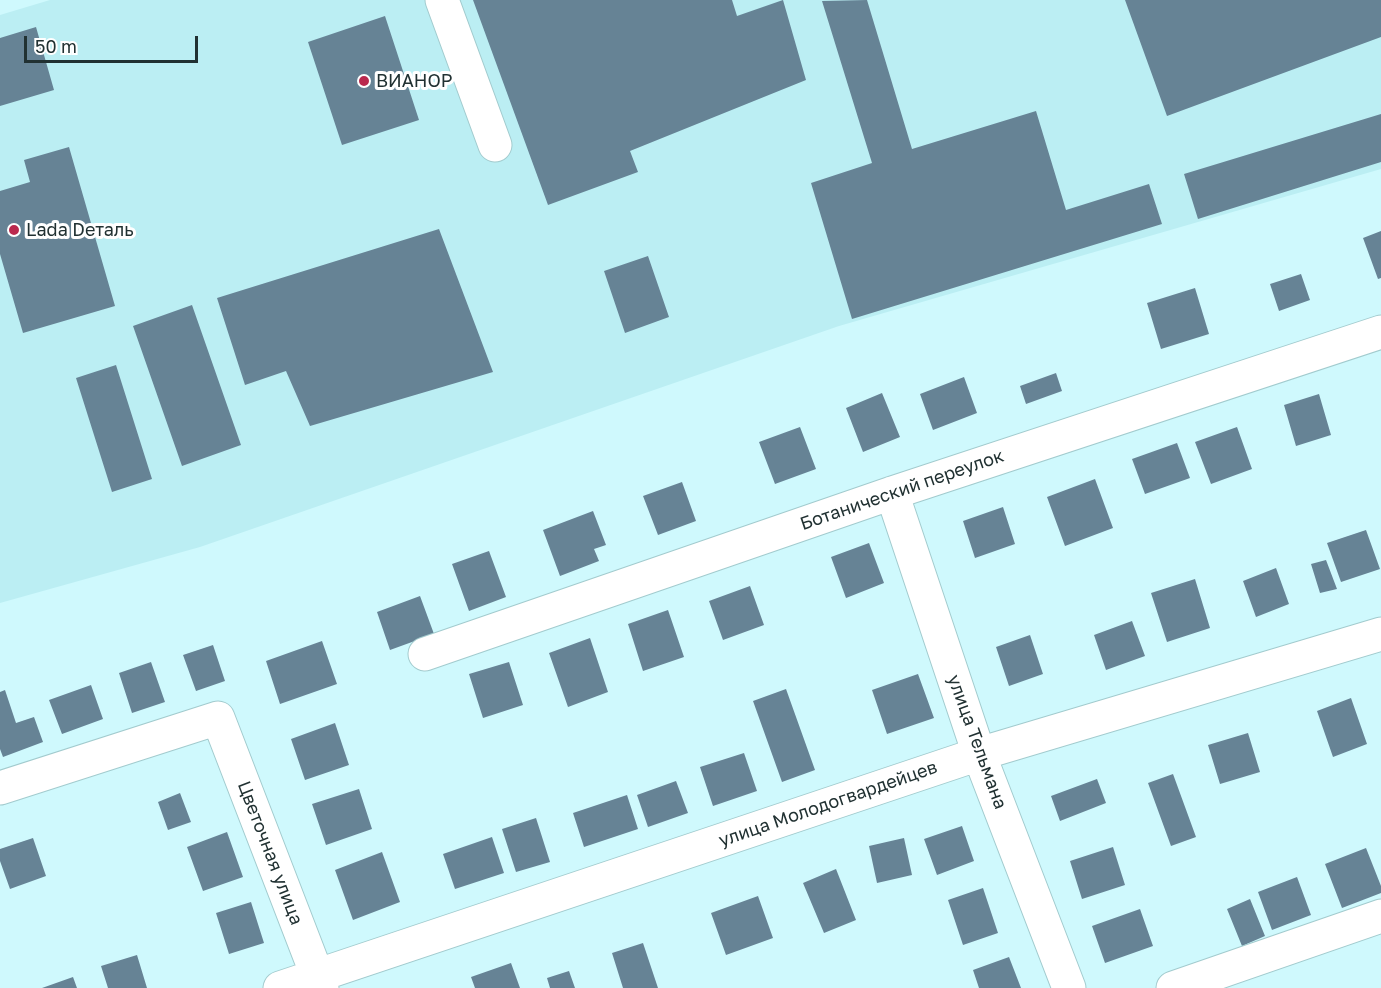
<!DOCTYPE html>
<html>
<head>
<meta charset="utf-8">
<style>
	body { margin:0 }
	#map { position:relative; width:1381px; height:988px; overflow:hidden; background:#cff9fd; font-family:"Golos Text",sans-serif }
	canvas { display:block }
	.scale { position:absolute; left:24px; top:36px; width:174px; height:27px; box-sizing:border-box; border:3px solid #213132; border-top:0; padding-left:8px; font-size:18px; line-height:21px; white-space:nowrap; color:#213132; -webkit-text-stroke:4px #fff; paint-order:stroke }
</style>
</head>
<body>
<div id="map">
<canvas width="1381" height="988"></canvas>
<div class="scale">50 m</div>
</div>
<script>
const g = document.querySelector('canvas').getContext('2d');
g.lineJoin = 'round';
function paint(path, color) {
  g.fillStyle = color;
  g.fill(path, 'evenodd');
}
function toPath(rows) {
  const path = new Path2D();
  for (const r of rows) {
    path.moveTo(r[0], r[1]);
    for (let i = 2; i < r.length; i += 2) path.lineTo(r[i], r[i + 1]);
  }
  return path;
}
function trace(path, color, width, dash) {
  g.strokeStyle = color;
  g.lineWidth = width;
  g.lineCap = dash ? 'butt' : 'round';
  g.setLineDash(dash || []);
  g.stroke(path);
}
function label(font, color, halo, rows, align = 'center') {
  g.font = font + ' "Golos Text",sans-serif';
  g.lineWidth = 6;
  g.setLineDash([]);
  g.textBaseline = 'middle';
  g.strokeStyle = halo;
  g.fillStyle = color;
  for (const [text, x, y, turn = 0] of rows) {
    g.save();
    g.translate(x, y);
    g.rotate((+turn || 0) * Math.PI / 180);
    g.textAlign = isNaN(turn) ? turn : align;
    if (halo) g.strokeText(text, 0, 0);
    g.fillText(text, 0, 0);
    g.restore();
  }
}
const built = toPath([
	[50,0,1381,0,1381,169,839,326,200,547,0,603,0,15]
]);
const building = toPath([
	[473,0,732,0,737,16,783,0,806,80,630,151,638,172,548,205],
	[867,0,912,149,1036,111,1066,210,1149,184,1162,224,852,319,811,183,872,163,822,1],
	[1125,0,1381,0,1381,37,1167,116],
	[385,16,419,120,342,145,308,42],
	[36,27,54,90,0,106,0,38],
	[1381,114,1381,162,1198,219,1184,174],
	[69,147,115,306,23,333,0,254,0,191,30,182,24,160],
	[439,229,493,372,310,426,286,371,245,385,217,298],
	[1381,231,1381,278,1378,279,1363,238],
	[648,256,669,317,625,333,604,271],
	[1301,274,1310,300,1279,311,1270,284],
	[1195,288,1209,334,1161,349,1147,303],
	[192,305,241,445,182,466,133,326],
	[116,365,152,479,112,492,76,378],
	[1056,373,1062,391,1026,404,1020,386],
	[964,377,977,413,933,430,920,394],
	[882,393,900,437,863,452,846,408],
	[1319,394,1331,435,1296,446,1284,405],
	[800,427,816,469,775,484,759,442],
	[1237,427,1252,469,1211,484,1195,442],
	[1177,443,1190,478,1145,494,1132,459],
	[1095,479,1113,528,1065,546,1047,497],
	[682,482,696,521,658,535,643,496],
	[1003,507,1015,544,975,558,963,521],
	[593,511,606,545,594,549,599,561,560,576,543,530],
	[1366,530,1380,569,1341,582,1327,543],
	[869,543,884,583,846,598,831,557],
	[489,551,506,597,469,611,452,564],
	[1326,560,1337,589,1320,593,1311,564],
	[1276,568,1289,604,1256,617,1243,581],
	[1195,579,1210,628,1167,642,1151,593],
	[750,586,764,625,723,640,709,601],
	[420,596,434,634,390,650,377,612],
	[668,610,684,657,643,671,628,624],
	[1132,621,1145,656,1106,670,1094,635],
	[1030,635,1043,674,1009,686,996,647],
	[590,638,608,692,568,707,549,653],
	[322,641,337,684,280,704,266,661],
	[213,645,225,681,196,691,183,655],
	[151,662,165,702,132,713,119,673],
	[509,662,523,705,483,718,469,674],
	[918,674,934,718,887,734,872,690],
	[91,685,103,719,62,734,49,700],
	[786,689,815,770,782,782,753,701],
	[5,690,16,723,34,717,43,742,3,757,0,749,0,692],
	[1351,698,1367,744,1333,757,1317,711],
	[335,723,349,765,305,780,291,739],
	[1248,733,1260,772,1220,784,1208,745],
	[744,753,757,791,713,806,700,767],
	[1173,774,1196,837,1171,846,1148,783],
	[1097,779,1106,803,1060,821,1051,796],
	[676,781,688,813,648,827,637,795],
	[359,789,372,829,326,845,312,804],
	[180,793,191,822,168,830,158,802],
	[627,795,638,829,584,847,573,813],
	[536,818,550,862,516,872,502,829],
	[962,826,974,861,937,875,924,839],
	[227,832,243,877,203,891,187,847],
	[492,837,504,873,455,889,443,854],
	[33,838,46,876,10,889,0,861,0,849],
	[904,838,912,875,877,883,869,846],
	[1113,847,1125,885,1082,899,1070,861],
	[1366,848,1381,886,1381,893,1342,908,1325,864],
	[382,852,400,902,353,920,335,870],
	[836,869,856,920,824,933,803,883],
	[1297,877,1311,915,1272,930,1258,892],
	[983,888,998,933,963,945,948,900],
	[758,896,773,938,726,955,711,913],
	[1250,899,1265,936,1242,946,1227,909],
	[251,902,264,943,229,954,216,913],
	[1140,909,1153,946,1105,963,1092,926],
	[643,943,658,988,623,988,612,953],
	[137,955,147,988,108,988,101,966],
	[1009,957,1021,988,979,988,973,970],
	[511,963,520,988,475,988,471,977],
	[569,971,575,988,550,988,547,978],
	[73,977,77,988,42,988]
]);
const minor = toPath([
	[442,0,495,145],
	[892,493,979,754,1069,988],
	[425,654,892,493,1381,332],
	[0,788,218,718,322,988],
	[280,988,979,754,1381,634],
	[1173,988,1381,916]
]);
const markers = [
	[364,81,6,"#ba294e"],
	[14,230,6,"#ba294e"]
];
const poiNames = [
	["ВИАНОР",376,81],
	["Lada Dеталь",26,230]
];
const streetNames = [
	["Ботанический переулок",902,490,-19],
	["улица Тельмана",977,742,70],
	["улица Молодогвардейцев",828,804,-19],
	["Цветочная улица",270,853,69]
];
paint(built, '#bbeef3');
paint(building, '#668395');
trace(minor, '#a2cbce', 35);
trace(minor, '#fff', 33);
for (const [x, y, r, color] of markers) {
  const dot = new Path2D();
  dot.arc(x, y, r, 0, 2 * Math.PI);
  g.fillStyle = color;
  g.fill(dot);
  trace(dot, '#fff', 2);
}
label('18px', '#213132', '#fff', poiNames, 'left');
label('18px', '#213132', '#fff', streetNames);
</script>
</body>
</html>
